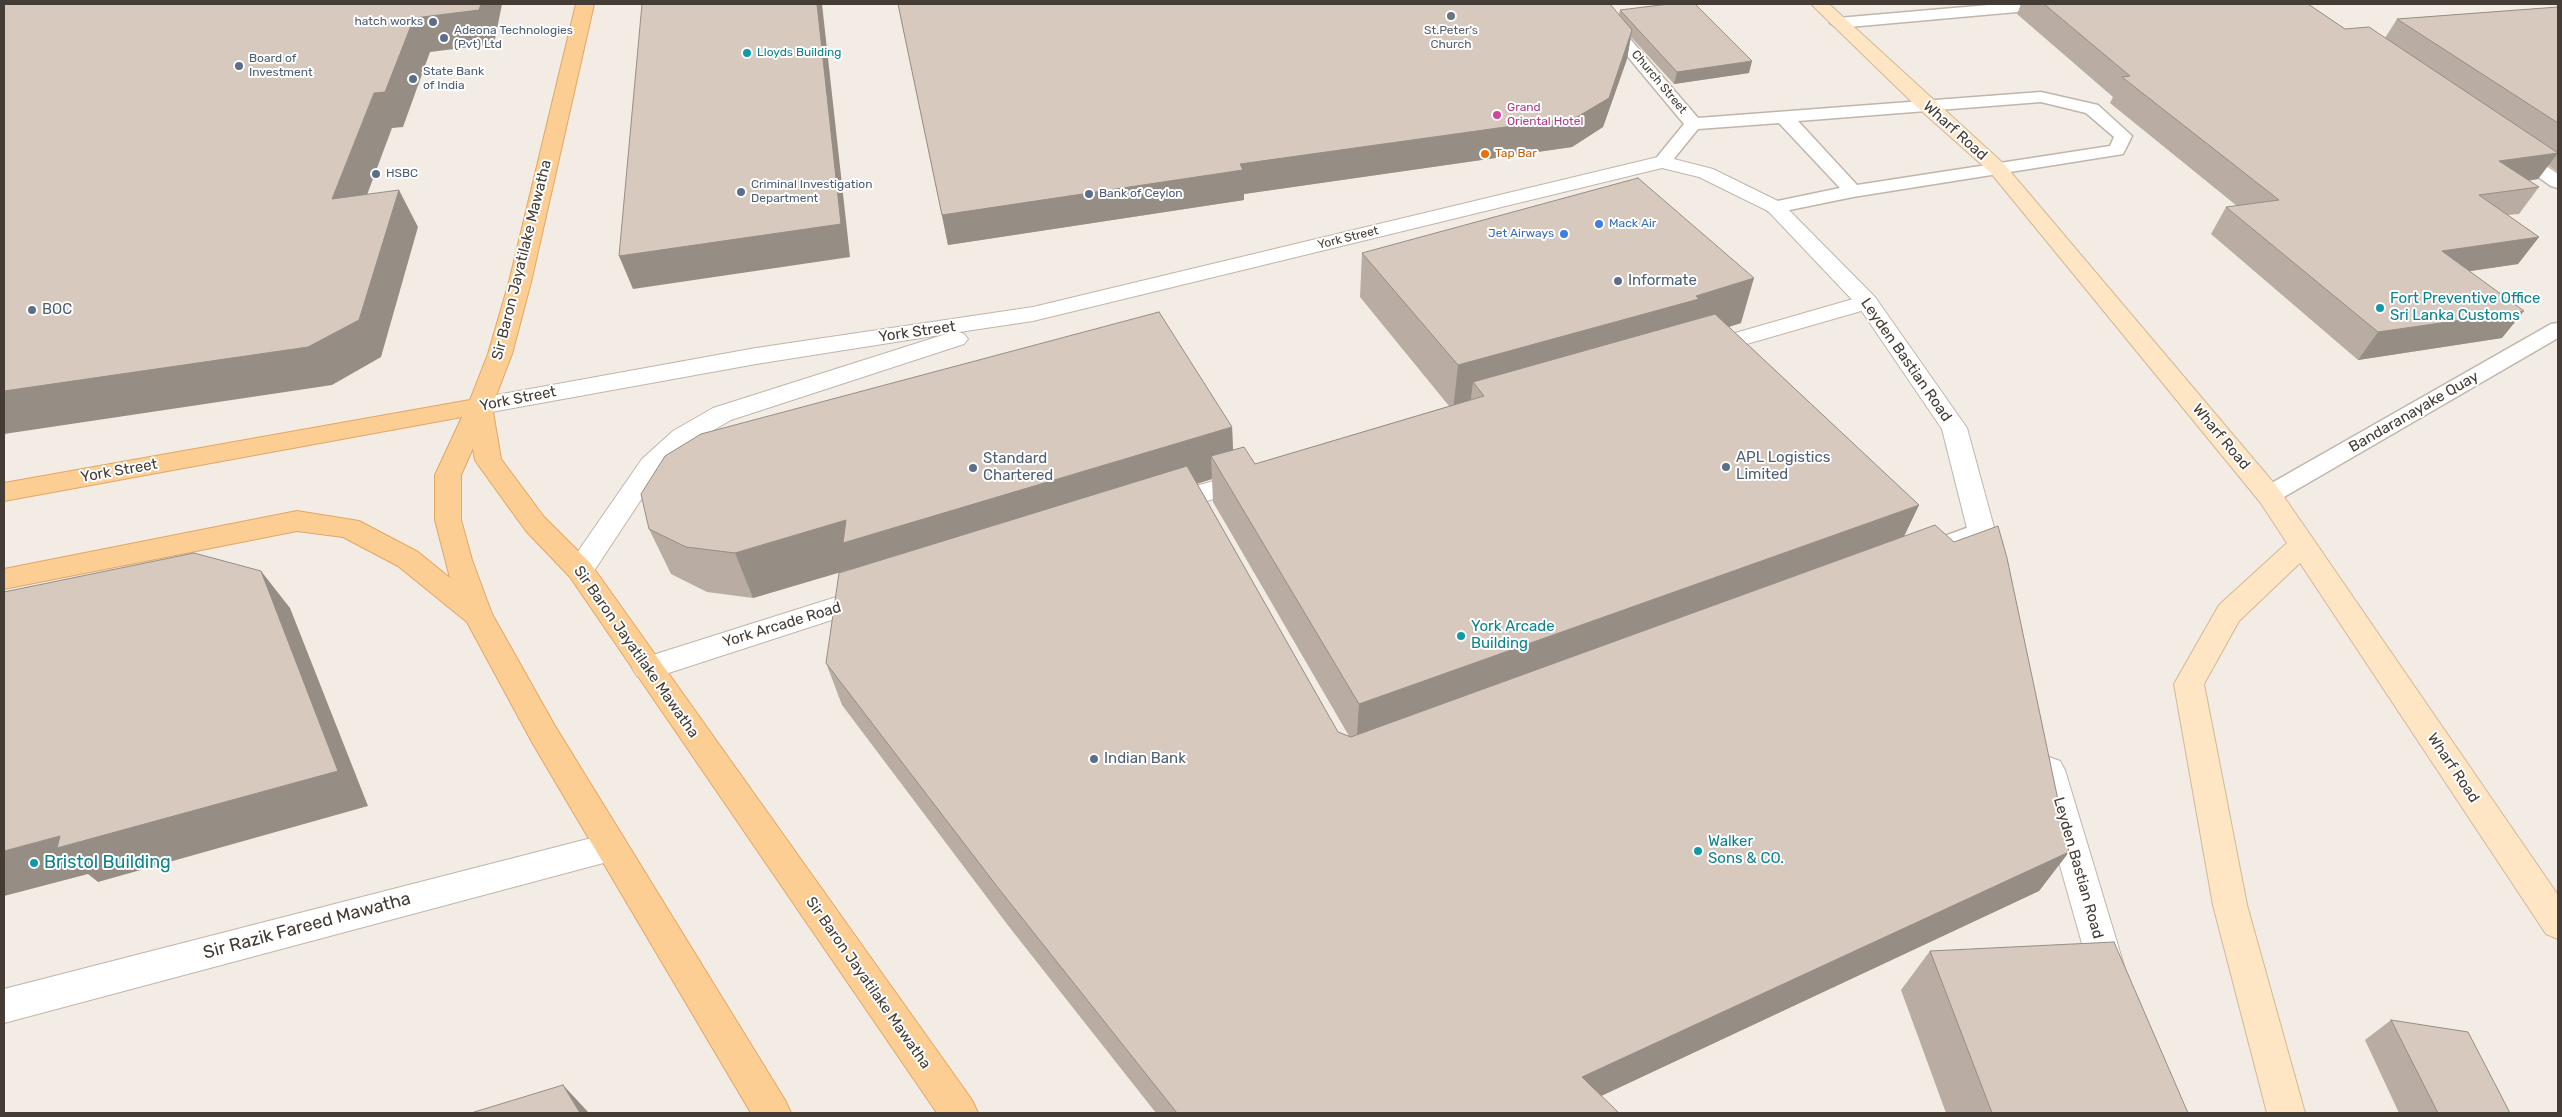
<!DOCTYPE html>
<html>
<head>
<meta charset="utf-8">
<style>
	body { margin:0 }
	#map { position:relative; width:2562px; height:1117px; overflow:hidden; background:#f2ece5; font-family:Rubik,sans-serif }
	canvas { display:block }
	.frame { position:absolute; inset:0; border:5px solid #443c35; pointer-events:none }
</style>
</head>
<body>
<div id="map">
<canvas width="2562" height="1117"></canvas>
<div class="frame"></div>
</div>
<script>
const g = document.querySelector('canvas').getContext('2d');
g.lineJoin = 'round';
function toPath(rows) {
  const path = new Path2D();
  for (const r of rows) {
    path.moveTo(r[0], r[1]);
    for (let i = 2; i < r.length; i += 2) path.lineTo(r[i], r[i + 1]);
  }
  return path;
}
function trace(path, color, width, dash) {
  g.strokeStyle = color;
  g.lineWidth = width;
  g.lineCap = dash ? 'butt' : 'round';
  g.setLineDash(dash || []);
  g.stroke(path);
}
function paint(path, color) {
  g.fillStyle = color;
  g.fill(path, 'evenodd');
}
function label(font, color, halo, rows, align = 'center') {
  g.font = font + ' Rubik,sans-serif';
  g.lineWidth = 4;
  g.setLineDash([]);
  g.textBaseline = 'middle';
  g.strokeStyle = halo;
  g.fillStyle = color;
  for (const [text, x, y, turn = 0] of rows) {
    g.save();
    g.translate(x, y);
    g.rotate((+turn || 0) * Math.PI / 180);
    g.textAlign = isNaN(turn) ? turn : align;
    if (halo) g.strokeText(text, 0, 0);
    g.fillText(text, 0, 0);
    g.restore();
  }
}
const service = toPath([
	[1584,4,1600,4,1698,118,2041,92,2098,105,2132,136,2123,154,2117,155,1853,197,1775,213,1768,211,1765,207,1768,203,1840,188,1779,123,1698,129,1668,166,1656,166,1653,162,1684,124,1584,4],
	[2041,102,2086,113,2114,137,2110,146,1857,185,1798,121,2041,102],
	[2000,4,2058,4,2050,9,1838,28,1830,23,1838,18,2000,4],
	[2515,148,2521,149,2558,174,2558,188,2551,186,2509,157,2506,153,2509,149,2515,148],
	[2558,323,2558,338,2277,501,2269,503,2261,501,2257,495,2261,489,2551,324,2558,323],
	[1980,523,1989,526,1992,532,1989,538,1921,563,1912,560,1909,554,1912,548,1980,523]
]);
const minor = toPath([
	[1867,295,1875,297,1878,302,1875,307,1705,356,1697,354,1693,349,1697,344,1867,295],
	[1248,471,1257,474,1261,480,1257,486,1167,513,1158,511,1154,504,1158,497,1248,471],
	[871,586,881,590,885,597,881,604,647,680,637,676,632,668,637,660,871,586],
	[611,833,623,837,627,847,623,857,611,861,4,1023,4,989,611,833]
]);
const tertiary = toPath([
	[1662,156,1713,169,1782,203,1875,297,1967,428,2005,568,2001,575,1991,578,1981,575,1977,568,1942,429,1859,307,1768,211,1699,177,1662,168,1033,321,959,332,964,334,968,339,964,344,731,420,691,443,660,471,590,577,580,580,570,577,566,570,570,563,642,459,673,431,713,408,946,334,756,364,480,414,471,412,468,406,471,400,480,398,756,348,1033,307,1662,156],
	[2049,757,2060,761,2065,770,2128,979,2122,991,2110,996,2098,991,2092,979,2033,770,2038,761,2049,757]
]);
const secondary = toPath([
	[1811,4,1829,4,2004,164,2278,488,2558,895,2558,939,2546,934,2300,563,2239,621,2204,684,2247,905,2305,1113,2267,1113,2213,905,2174,684,2219,605,2287,543,2260,502,1990,172,1918,108,1811,4]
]);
const primary = toPath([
	[576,4,594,4,531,282,512,354,492,406,501,459,544,517,590,563,972,1100,978,1113,937,1113,570,577,526,531,479,466,475,460,473,448,461,475,461,520,472,560,492,614,555,726,785,1100,791,1113,751,1113,533,744,467,622,398,566,343,537,297,531,4,589,4,569,297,511,359,521,418,552,450,578,435,520,435,475,462,417,4,501,4,483,470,400,488,354,509,282,576,4]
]);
const wall = toPath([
	[898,4,1619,14,1620,10,1749,73,1674,84,1631,37,1627,59,1603,127,1572,147,1244,194,1244,200,948,245],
	[2021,4,2308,4,2345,29,2385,38,2397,19,2558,7,2558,172,2548,165,2538,179,2528,181,2539,187,2519,214,2508,215,2539,237,2518,264,2470,271,2502,338,2358,360,2211,234,2226,207,2237,206,2110,103,2113,97,2017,14],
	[1362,253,1741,323,1729,327,1919,505,1904,536,2069,852,2039,891,1601,1096,1619,1113,1156,1113,1010,928,842,705,826,663,851,570,851,569,753,598,707,592,671,574,649,529,1232,427,1233,450,1255,464,1449,406,1360,297],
	[1212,479,1213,502,1349,736,1338,732,1197,484],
	[1930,951,2188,1113,1946,1113,1901,990],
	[2391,1020,2510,1113,2399,1113,2365,1040]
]);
const shadedWall = toPath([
	[481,4,502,4,494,44,430,52,403,127,392,128,352,235,332,199,374,93,414,18],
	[817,4,822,4,850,257,633,289,619,256],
	[1632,30,1627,59,1603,127,1572,147,1244,194,1244,200,948,245,942,215,1240,164],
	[1752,61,1749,73,1674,84,1677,72],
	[2558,153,2538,179,2480,187,2499,161],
	[399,190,418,227,381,357,332,385,4,434,4,391],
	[2539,237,2518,264,2423,278,2442,251],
	[1754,278,1741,323,1688,339,1484,396,1473,382,1470,406,1453,411,1458,365],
	[2524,311,2502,338,2358,360,2378,332],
	[1232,427,1234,473,1211,456,1212,479,858,588,851,569,753,598,735,553,846,520],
	[1919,505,1897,551,1356,748,1359,704],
	[261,571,290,608,368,806,98,882,88,874,4,896,4,851,60,836],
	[2069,852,2039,891,1569,1111,1582,1077],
	[563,1085,589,1113,580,1113]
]);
const building = toPath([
	[4,4,481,4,479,10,414,18,385,92,374,93,332,199,399,190,359,320,308,347,4,391,4,4],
	[642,4,817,4,841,224,619,256,642,4],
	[898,4,1610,4,1632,30,1609,98,1577,117,1240,164,1243,170,942,215,898,4],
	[1669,4,1695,4,1752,61,1677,72,1620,10,1669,4],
	[2044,4,2308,4,2345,29,2369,27,2558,153,2499,161,2539,187,2479,195,2539,237,2442,251,2524,311,2378,332,2226,207,2279,200,2122,77,2130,76,2044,4],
	[2558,7,2558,123,2397,19,2558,7],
	[1638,178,1754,278,1696,296,1699,299,1458,365,1362,253,1638,178],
	[1159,312,1232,427,843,543,846,520,735,553,686,547,649,529,641,494,665,456,701,434,1159,312],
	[1715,314,1919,505,1359,704,1211,456,1244,447,1255,464,1484,396,1473,382,1715,314],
	[1187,466,1338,732,1351,737,1935,525,1954,542,1998,526,2007,558,2069,852,1582,1077,1619,1113,1177,1113,999,889,826,663,839,573,1187,466],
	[194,553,261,571,338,771,57,848,60,836,4,851,4,592,194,553],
	[2114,942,2188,1113,1992,1113,1930,951,2114,942],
	[2391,1020,2468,1032,2510,1113,2438,1113,2391,1020],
	[563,1085,580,1113,471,1113,563,1085]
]);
const markers = [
	[1451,16,5,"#6b7280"],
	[433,22,5,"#5c6f8a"],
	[444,38,5,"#5c6f8a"],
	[747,53,5,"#0f9aa8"],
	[239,66,5,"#5c6f8a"],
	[413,79,5,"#5c6f8a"],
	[1497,115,5,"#d1479c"],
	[1485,154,5,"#e8710a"],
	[376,174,5,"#5c6f8a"],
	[741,192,5,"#5c6f8a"],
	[1089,194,5,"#5c6f8a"],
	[1599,224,5,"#3f7fe0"],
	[1564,234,5,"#3f7fe0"],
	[1618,281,5,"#5c6f8a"],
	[2380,308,5,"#0f9aa8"],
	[32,310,5,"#5c6f8a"],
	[1726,467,5,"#5c6f8a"],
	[973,468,5,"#5c6f8a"],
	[1461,636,5,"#0f9aa8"],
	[1094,759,5,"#5c6f8a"],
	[1698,851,5,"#0f9aa8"],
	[34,863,5,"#0f9aa8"]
];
const farServicenames = [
	["hatch works",423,22,"right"],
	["Adeona Technologies",454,31],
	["(Pvt) Ltd",454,45],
	["Board of",249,59],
	["Investment",249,73],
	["State Bank",423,72],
	["of India",423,86],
	["HSBC",386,174],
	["Criminal Investigation",751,185],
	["Department",751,199],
	["Bank of Ceylon",1099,194]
];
const farWorshipnames = [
	["St.Peter's",1451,31],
	["Church",1451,45]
];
const farCulturenames = [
	["Lloyds Building",757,53]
];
const farStreetnames = [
	["Church Street",1659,82,50],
	["York Street",1348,238,-14]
];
const farHotelnames = [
	["Grand",1507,108],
	["Oriental Hotel",1507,122]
];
const farFoodnames = [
	["Tap Bar",1495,154]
];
const farShopnames = [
	["Mack Air",1609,224],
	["Jet Airways",1554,234,"right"]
];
const streetNames = [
	["Wharf Road",1955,131,42],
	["Sir Baron Jayatilake Mawatha",522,260,-76],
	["York Street",917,332,-8],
	["Leyden Bastian Road",1906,360,55],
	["York Street",518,399,-11],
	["Bandaranayake Quay",2414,412,-30],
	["Wharf Road",2221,437,50],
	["York Street",119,471,-10],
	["York Arcade Road",782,625,-17],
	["Sir Baron Jayatilake Mawatha",636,652,55],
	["Wharf Road",2453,768,56],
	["Leyden Bastian Road",2078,868,74],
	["Sir Baron Jayatilake Mawatha",868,983,55]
];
const serviceNames = [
	["Informate",1628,281],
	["BOC",42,310],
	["APL Logistics",1736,458],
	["Limited",1736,475],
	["Standard",983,459],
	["Chartered",983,476],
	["Indian Bank",1104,759]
];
const cultureNames = [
	["Fort Preventive Office",2390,299],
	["Sri Lanka Customs",2390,316],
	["York Arcade",1471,627],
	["Building",1471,644],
	["Walker",1708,842],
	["Sons & CO.",1708,859]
];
const nearCulturenames = [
	["Bristol Building",44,863]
];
const nearStreetnames = [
	["Sir Razik Fareed Mawatha",307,926,-15]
];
trace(service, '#c0b5ab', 3);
trace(minor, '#c0b5ab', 2);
trace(tertiary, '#c0b5ab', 2);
trace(secondary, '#d2b895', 2);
trace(primary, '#e1a764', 2);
paint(service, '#fff');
paint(minor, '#fff');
paint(tertiary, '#fff');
paint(secondary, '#fee6c4');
paint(primary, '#fcce94');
paint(wall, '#b9ada3');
paint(shadedWall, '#968d85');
paint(building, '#d7c9be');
trace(building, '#968d85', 1);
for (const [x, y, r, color] of markers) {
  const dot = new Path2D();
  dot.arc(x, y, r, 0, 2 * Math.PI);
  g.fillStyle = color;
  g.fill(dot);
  trace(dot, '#fff', 2);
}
label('12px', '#4e5e75', '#fff', farServicenames, 'left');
label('12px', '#5b616d', '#fff', farWorshipnames);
label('12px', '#0d838f', '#fff', farCulturenames, 'left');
label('12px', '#443c35', '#fff', farStreetnames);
label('12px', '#b23c85', '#fff', farHotelnames, 'left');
label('12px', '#c56008', '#fff', farFoodnames, 'left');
label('12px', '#366cbe', '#fff', farShopnames, 'left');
label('15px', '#443c35', '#fff', streetNames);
label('15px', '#4e5e75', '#fff', serviceNames, 'left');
label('15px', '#0d838f', '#fff', cultureNames, 'left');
label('18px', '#0d838f', '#fff', nearCulturenames, 'left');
label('18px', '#443c35', '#fff', nearStreetnames);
</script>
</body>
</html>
